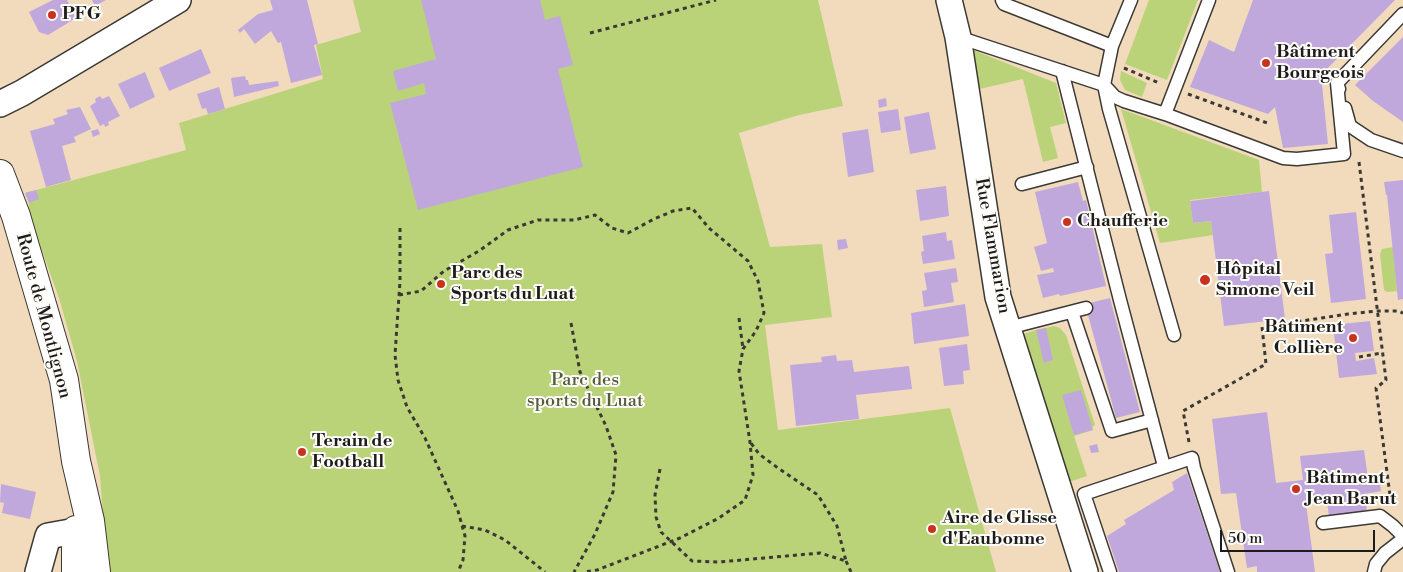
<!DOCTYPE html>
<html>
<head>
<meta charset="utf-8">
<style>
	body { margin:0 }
	#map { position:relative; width:1403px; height:572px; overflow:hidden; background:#f1dbbc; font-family:"Libre Bodoni",serif }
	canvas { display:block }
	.scale { position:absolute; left:1220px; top:530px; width:155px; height:22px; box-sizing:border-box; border:2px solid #1c1c1c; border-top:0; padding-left:6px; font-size:15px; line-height:18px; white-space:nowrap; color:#1c1c1c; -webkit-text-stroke:4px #fdfcf7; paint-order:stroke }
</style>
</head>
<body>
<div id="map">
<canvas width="1403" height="572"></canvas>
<div class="scale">50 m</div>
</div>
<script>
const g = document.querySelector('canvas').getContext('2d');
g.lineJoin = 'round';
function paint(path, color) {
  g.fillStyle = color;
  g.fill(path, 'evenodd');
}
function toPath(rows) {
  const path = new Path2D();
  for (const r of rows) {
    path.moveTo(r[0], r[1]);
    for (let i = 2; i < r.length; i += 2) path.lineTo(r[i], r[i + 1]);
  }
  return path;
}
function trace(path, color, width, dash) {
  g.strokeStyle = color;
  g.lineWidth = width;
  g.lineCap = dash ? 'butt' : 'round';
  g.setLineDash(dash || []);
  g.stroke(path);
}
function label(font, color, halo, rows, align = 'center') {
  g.font = font + ' "Libre Bodoni",serif';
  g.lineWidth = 4;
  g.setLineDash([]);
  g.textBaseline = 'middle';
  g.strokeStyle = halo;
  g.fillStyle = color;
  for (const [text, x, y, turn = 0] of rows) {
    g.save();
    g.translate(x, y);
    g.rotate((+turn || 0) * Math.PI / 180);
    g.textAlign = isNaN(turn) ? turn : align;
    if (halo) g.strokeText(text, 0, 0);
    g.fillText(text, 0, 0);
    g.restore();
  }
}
const green = toPath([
	[353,0,818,0,843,106,799,115,739,133,770,247,822,244,832,317,765,325,778,430,950,408,996,572,106,572,104,529,100,476,77,361,59,298,28,212,29,203,25,193,186,150,179,123,323,79,316,45,361,32],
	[1149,0,1198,0,1167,80,1125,64],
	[968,48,1056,83,1066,123,1050,127,1058,158,1043,162,1023,79,975,90],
	[1121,71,1147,83,1142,97,1125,90,1120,80],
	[1121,109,1259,160,1262,192,1190,200,1193,223,1211,221,1213,235,1160,243],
	[1393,247,1397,291,1387,292,1384,290,1380,254,1382,249],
	[1054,326,1060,328,1066,335,1095,425,1092,427,1093,430,1074,436,1087,476,1069,482,1021,335,1036,330]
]);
const building = toPath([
	[53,0,67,0,76,18,48,35,39,32,29,12],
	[92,0,106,0,95,6],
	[270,0,307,0,318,44,314,45,322,75,291,83,281,42,278,43,271,31,255,44,244,29,240,33,238,30,258,14,273,10],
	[421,0,540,0,545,20,560,16,573,65,558,69,583,167,418,210,390,103,426,94,424,83,398,91,393,71,436,59],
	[1253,0,1395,0,1321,75,1328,144,1283,148,1275,107,1268,114,1190,87,1209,40,1234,52],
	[1403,37,1403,122,1373,101,1355,85],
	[201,49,211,73,169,91,159,68],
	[145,72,155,97,130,109,118,84],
	[245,76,246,80,248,80,249,85,278,81,279,86,234,97,231,78],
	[219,87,225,109,208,114,206,108,202,109,197,94],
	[100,96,102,99,109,96,120,116,108,122,109,125,105,127,104,124,100,126,90,106,96,102,95,99],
	[886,98,887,106,879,108,878,100],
	[80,107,91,129,74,137,76,142,62,146,71,180,46,187,30,131,55,124,53,119,68,114,66,110],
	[898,109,901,130,881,133,878,112],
	[929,112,936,149,910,154,904,117],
	[98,129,100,134,93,137,91,131],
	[868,129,874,172,848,177,842,133],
	[1403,180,1403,299,1398,300,1387,195,1386,195,1384,182],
	[1078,182,1083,201,1086,200,1106,286,1060,296,1059,294,1043,298,1037,275,1054,272,1053,268,1041,271,1034,247,1047,243,1035,192],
	[946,186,949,216,920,221,916,190],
	[36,190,39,199,29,203,25,193],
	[1269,191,1285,319,1224,326,1211,221,1193,223,1190,201],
	[1356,212,1366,299,1331,303,1325,254,1333,253,1329,215],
	[946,232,947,241,952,240,955,259,923,264,921,252,924,251,922,236],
	[846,239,848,248,838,250,837,240],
	[956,268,958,282,951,283,954,302,924,307,922,291,927,290,924,273],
	[1110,298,1140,412,1116,418,1085,304],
	[965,304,969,336,914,344,911,313],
	[1370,321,1374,351,1355,353,1356,361,1374,358,1377,374,1339,378,1333,325],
	[1046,328,1053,360,1044,363,1036,330],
	[967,344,970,370,963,371,964,384,944,386,939,348],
	[836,355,837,361,852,360,854,372,909,366,912,389,856,395,859,419,796,426,790,365,822,362,821,357],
	[1081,390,1093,430,1074,435,1062,395],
	[1267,412,1276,483,1303,480,1300,456,1364,450,1369,485,1380,483,1381,491,1364,494,1367,511,1329,516,1327,502,1306,504,1315,572,1257,572,1257,566,1247,568,1236,493,1221,494,1212,419],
	[1097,444,1099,452,1091,453,1089,446],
	[1187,473,1220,572,1119,572,1107,536,1126,524,1124,520,1174,490,1172,482],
	[1,484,36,492,30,519,2,513,4,503,0,502]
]);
const path = toPath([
	[590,33,716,0],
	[1124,68,1159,83],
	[1188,94,1270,124],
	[1359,162,1386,380,1376,388,1391,503],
	[400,228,400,281,395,355,398,380,407,407,425,438,458,511,465,536,463,560,458,572],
	[399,295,421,291,444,271,479,251,508,230,538,220,574,220,595,215,612,228,628,233,654,219,673,211,692,208,709,228,748,261,758,281,764,313,756,331,743,349,739,371,750,442,753,475,745,500,719,518,680,538,597,570,584,572],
	[739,318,743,349],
	[571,323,580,372,606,426,616,455,613,492,595,534,574,572],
	[1359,357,1382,353],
	[1189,442,1183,411,1266,364,1262,327,1348,314,1377,311,1398,311,1403,313],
	[660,469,655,495,656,517,661,532,692,561,719,562,820,553,846,561,837,526,818,495,778,468,759,454,751,443],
	[462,526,485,530,505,540,545,572],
	[846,561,851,572]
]);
const service = toPath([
	[1002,0,1004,4,1112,46],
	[1131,0,1112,46,1104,85,1109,109,1174,335],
	[958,37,1104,85,1115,97,1124,101,1165,114,1283,158,1297,159,1344,154,1337,83],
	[1062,71,1120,300,1164,466],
	[1339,89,1337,83,1403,14],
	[1345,108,1350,126,1371,140,1403,151],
	[1165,114,1209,0],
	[1022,184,1087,167],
	[1072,312,1112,431,1152,420],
	[1008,328,1086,308],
	[1323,523,1380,516,1393,526,1403,536],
	[1110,572,1084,494,1192,458,1194,468,1228,572],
	[1374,572,1376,564,1385,553,1403,539]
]);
const minor = toPath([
	[949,0,958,37,998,297,1085,572],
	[0,104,22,93,178,0],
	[38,572,48,536,76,531]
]);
const secondary = toPath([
	[0,174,16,216,64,380,76,461,90,521,96,572],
	[76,530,76,572]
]);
const markers = [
	[52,15,5,"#c8321e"],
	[1266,63,5,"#c8321e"],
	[1067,222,5,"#c8321e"],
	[1205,280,6,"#c8321e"],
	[441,284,5,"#c8321e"],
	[1353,338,5,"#c8321e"],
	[302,452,5,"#c8321e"],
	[1296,489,5,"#c8321e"],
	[932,529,5,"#c8321e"]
];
const poiNames = [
	["PFG",62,15],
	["Bâtiment",1276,53],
	["Bourgeois",1276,74],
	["Chaufferie",1077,222],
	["Hôpital",1216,270],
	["Simone Veil",1216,291],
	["Parc des",451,274],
	["Sports du Luat",451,295],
	["Bâtiment",1343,328,"right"],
	["Collière",1343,349,"right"],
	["Terain de",312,442],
	["Football",312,463],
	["Bâtiment",1306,479],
	["Jean Barut",1306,500],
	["Aire de Glisse",942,519],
	["d'Eaubonne",942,540]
];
const streetNames = [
	["Rue Flammarion",992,246,80],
	["Route de Montlignon",43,316,75]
];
const parkNames = [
	["Parc des",585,381],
	["sports du Luat",585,402]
];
paint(green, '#bad378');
paint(building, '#c0a8dd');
trace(service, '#3c3934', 15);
trace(minor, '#3c3934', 28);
trace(secondary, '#3c3934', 30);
trace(path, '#3c3934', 3, [4, 4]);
trace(service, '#fff', 12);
trace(minor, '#fff', 25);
trace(secondary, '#fff', 28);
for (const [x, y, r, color] of markers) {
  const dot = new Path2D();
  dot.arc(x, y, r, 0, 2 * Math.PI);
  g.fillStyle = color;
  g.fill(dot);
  trace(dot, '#fdfcf7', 2);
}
label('bold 18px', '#1c1c1c', '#fdfcf7', poiNames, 'left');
label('18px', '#1c1c1c', '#fdfcf7', streetNames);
label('18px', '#535c3c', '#fdfcf7', parkNames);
</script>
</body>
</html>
